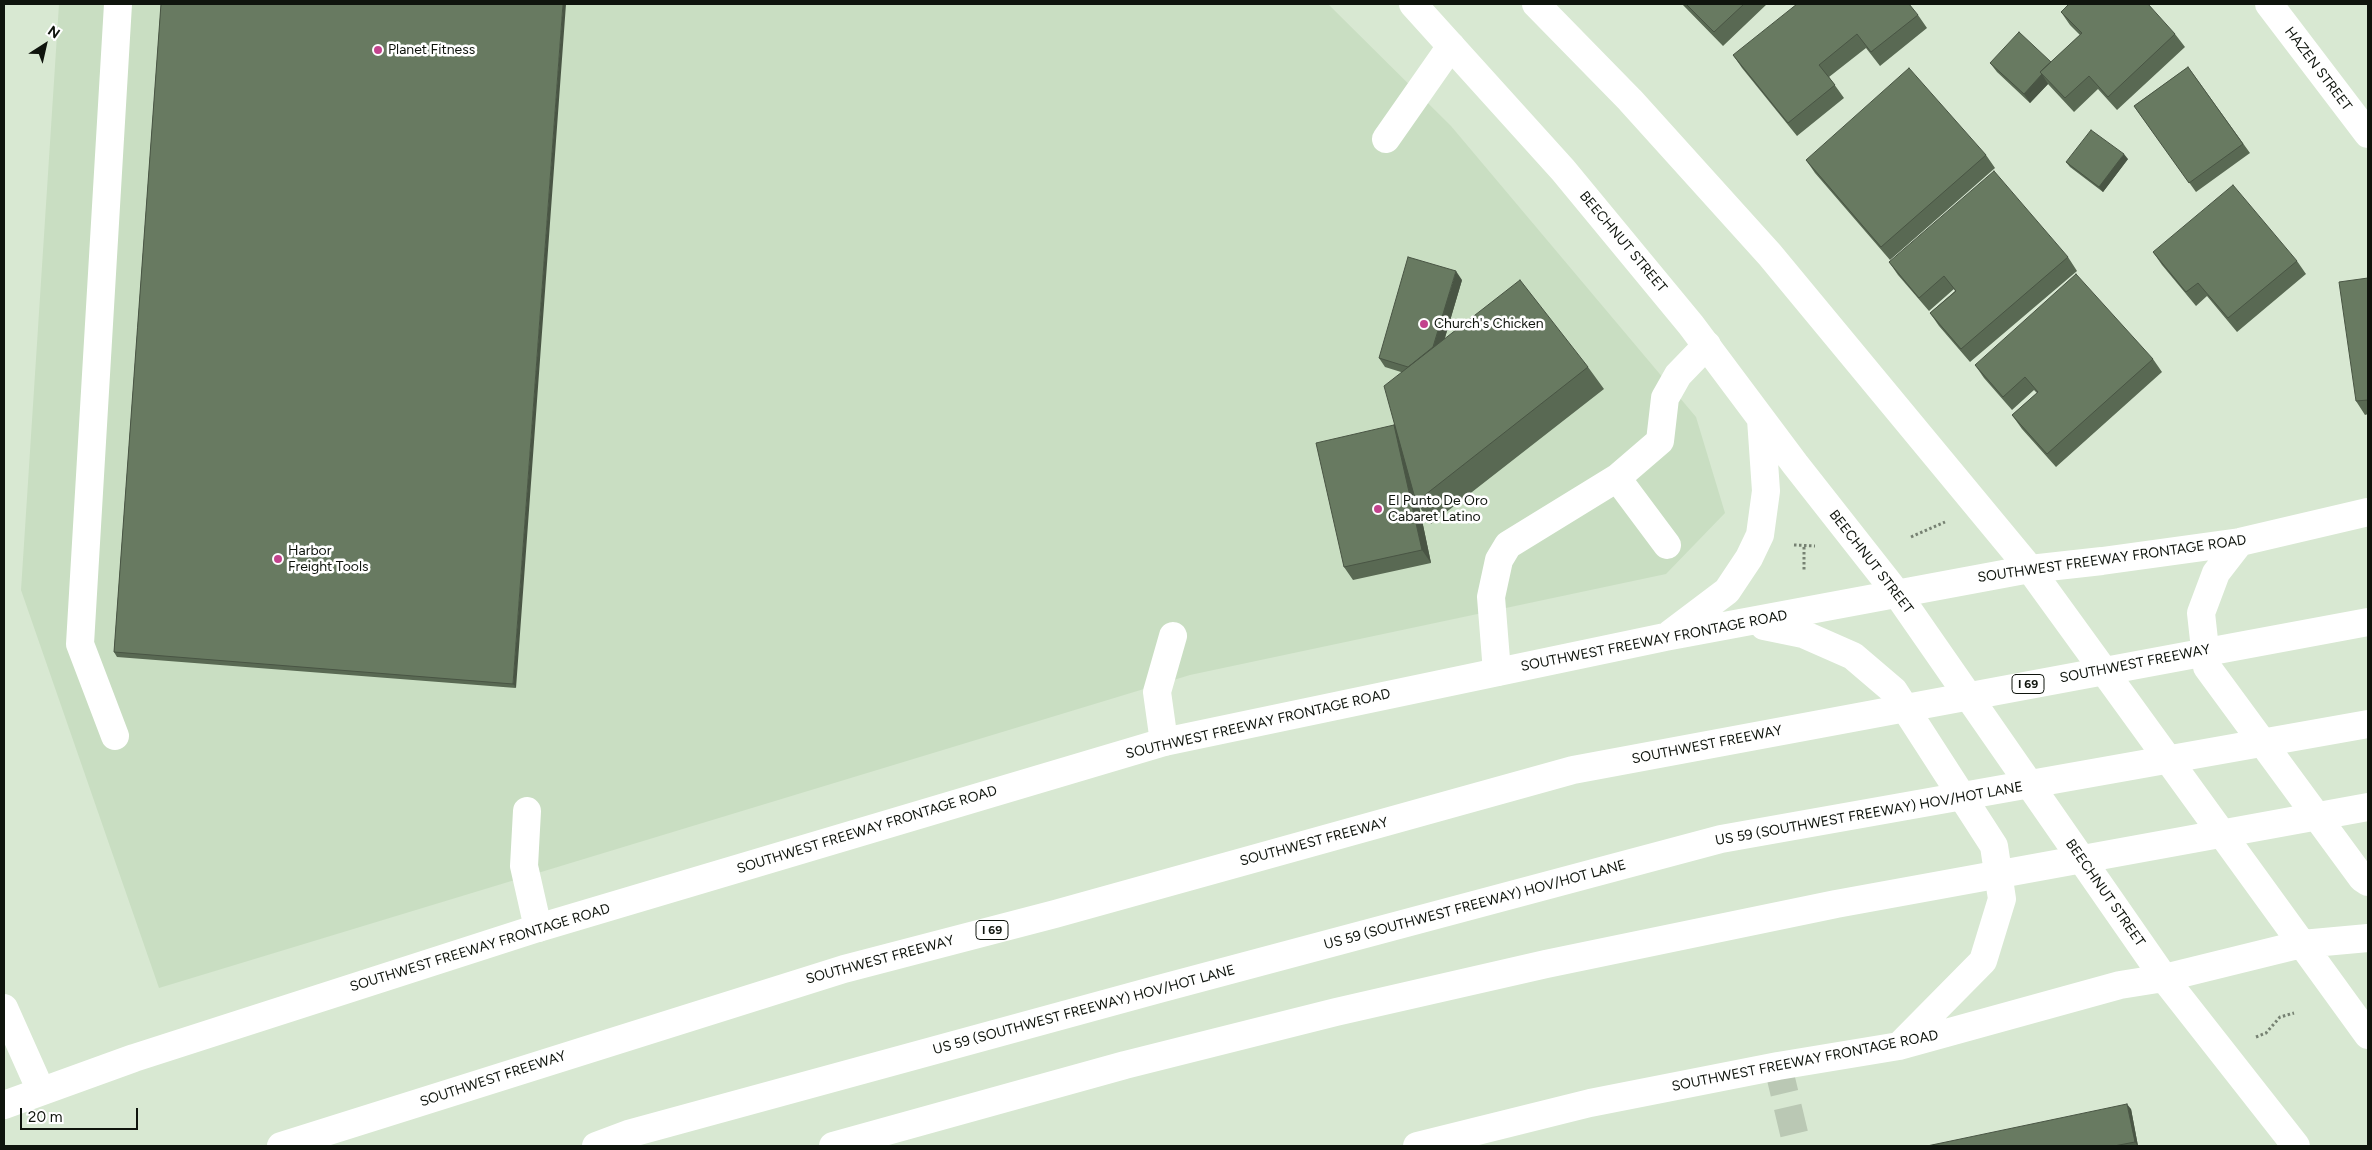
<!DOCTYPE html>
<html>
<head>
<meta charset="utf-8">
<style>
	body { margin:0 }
	#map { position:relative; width:2372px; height:1150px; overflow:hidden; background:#d8e8d2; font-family:Figtree,sans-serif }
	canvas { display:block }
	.frame { position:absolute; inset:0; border:5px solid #0f140d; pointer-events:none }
	.north { position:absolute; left:20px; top:20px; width:50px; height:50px; -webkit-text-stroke:4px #fff; paint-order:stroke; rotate:35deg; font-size:14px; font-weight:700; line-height:20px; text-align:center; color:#0f140d }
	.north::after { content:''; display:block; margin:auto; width:18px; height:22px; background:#0f140d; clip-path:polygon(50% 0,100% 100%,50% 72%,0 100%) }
	.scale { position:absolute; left:20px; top:1108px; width:118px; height:22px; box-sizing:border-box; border:2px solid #0f140d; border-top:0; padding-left:6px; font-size:15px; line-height:18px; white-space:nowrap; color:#0f140d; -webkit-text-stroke:4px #fff; paint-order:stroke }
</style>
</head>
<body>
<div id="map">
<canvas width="2372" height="1150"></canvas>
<div class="frame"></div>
<div class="north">N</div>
<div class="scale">20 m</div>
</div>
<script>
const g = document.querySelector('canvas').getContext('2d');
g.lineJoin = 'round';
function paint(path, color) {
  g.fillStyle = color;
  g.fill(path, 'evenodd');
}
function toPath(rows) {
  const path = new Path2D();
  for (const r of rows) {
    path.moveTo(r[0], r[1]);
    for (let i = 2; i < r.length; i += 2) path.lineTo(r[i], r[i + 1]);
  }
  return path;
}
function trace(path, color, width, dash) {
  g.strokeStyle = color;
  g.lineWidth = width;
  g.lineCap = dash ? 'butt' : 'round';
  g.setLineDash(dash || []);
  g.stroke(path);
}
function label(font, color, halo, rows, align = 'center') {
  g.font = font + ' Figtree,sans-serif';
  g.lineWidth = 5;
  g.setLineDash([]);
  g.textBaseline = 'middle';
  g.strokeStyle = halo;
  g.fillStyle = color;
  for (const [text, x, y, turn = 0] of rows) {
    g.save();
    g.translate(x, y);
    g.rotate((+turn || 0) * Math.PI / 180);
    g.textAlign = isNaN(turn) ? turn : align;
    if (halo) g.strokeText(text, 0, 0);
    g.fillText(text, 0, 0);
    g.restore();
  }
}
const built = toPath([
	[59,4,1328,4,1451,126,1696,417,1725,513,1666,574,1190,675,159,988,21,590]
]);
const minorTunnel = toPath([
	[1778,1066,1797,1146]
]);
const path = toPath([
	[1911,537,1945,522],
	[1794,545,1815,546],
	[1804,547,1804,571],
	[2256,1037,2266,1033,2280,1017,2294,1013]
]);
const minor = toPath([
	[2269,4,2368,134],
	[1386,139,1451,46],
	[1617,478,1667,545],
	[1497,672,1491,597,1499,560,1508,545,1617,478,1660,441,1665,398,1678,375,1707,345],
	[115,736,80,644,118,4],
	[1164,742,1157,692,1173,636],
	[527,811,524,866,538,928],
	[4,1008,41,1091]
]);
const major = toPath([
	[1413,4,1563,170,1691,325,1795,464,1898,595,2164,978,2296,1146],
	[1536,4,1630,100,1770,255,2030,569,2368,1035],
	[2240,542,2216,573,2201,613,2207,667,2362,878,2368,882],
	[1764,626,1803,634,1853,656,1894,691,1994,846,2002,899,1983,961,1900,1045],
	[1670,634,1727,591,1749,558,1760,535,1766,491,1761,419],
	[4,1105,134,1058,538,928,1164,742,1665,637,2030,569,2102,561,2240,542,2368,512],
	[1417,1146,1590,1103,1778,1066,1899,1046,2120,985,2164,978,2302,944,2368,938]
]);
const highway = toPath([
	[281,1146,844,969,1055,914,1573,770,2368,622],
	[596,1146,628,1134,1159,989,1721,839,2368,724],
	[833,1146,1125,1065,1336,1012,1546,964,1836,904,2368,807]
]);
const wall = toPath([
	[161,4,516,688,117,657,114,652],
	[1682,4,1767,4,1723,46],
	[2061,12,2175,34,2185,47,2117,110,2098,89,2074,112,2048,84,2030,103,1997,72,1990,63,2051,62,2080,35,2070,25],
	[1918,15,1927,28,1880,66,1866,48,1829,77,1844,98,1797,136,1742,68,1733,55],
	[2188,67,2250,153,2196,192,2134,106],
	[1986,155,1995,168,1890,260,1815,173,1806,160],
	[2128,159,2103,192,2070,167,2066,162],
	[2153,252,2297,261,2306,274,2237,332,2207,296,2196,306,2162,265],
	[2068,257,2077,271,1970,362,1939,326,1930,313,1955,291,1954,289,1929,311,1898,275,1889,262],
	[2368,278,2368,414,2365,415,2356,401],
	[1462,280,1445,338,1588,367,1604,389,1431,524,1419,506,1431,563,1353,580,1344,567,1394,425,1401,372,1385,367,1379,358],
	[2153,359,2162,372,2056,467,2022,429,2012,415,2037,393,2034,390,2012,410,1984,378,1975,365],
	[2131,1109,2138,1146,1927,1146]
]);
const shadedWall = toPath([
	[563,4,566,4,516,688,513,684],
	[2042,74,2048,84,2030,103,2024,94],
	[2124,154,2128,159,2103,192,2099,187],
	[1456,271,1462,280,1432,381,1426,372],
	[1394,425,1404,438,1416,502,1419,506,1431,563,1422,550],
	[2127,1104,2131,1109,2138,1146,2135,1142]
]);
const building = toPath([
	[161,4,563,4,513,684,114,652,161,4],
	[1686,4,1744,4,1714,32,1686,4],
	[1797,4,1909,4,1918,15,1871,52,1857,34,1819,65,1835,85,1788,123,1733,55,1797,4],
	[2069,4,2148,4,2175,34,2108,97,2089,76,2065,98,2040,72,2082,33,2061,12,2069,4],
	[2019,32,2051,62,2040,72,2042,74,2024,94,1990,63,2019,32],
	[2188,67,2243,144,2189,183,2134,106,2188,67],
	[1909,68,1986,155,1881,247,1806,160,1909,68],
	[2091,130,2124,154,2099,187,2066,162,2091,130],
	[1994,171,2068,257,1961,349,1930,313,1956,291,1944,276,1919,298,1889,262,1994,171],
	[2233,185,2297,261,2228,318,2198,283,2186,292,2153,252,2233,185],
	[1408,257,1456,271,1433,347,1408,367,1379,358,1408,257],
	[2076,274,2153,359,2047,454,2012,415,2038,392,2025,377,2003,397,1975,365,2076,274],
	[2368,278,2368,400,2356,401,2339,282,2368,278],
	[1520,280,1588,367,1416,502,1384,386,1520,280],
	[1394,425,1422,550,1344,567,1316,443,1394,425],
	[2127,1104,2135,1142,2114,1146,1927,1146,2127,1104]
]);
const markers = [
	[378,50,5,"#c3438d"],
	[1424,324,5,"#c3438d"],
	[1378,509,5,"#c3438d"],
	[278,559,5,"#c3438d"]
];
const shields = [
	[2028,684,32],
	[992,930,32]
];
const shieldNames = [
	["I 69",2028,684],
	["I 69",992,930]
];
const poiNames = [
	["Planet Fitness",388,50],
	["Church's Chicken",1434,324],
	["El Punto De Oro",1388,501],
	["Cabaret Latino",1388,517],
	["Harbor",288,551],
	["Freight Tools",288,567]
];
const streetNames = [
	["HAZEN STREET",2318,69,53],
	["BEECHNUT STREET",1623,242,50],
	["SOUTHWEST FREEWAY FRONTAGE ROAD",2112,559,-8],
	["BEECHNUT STREET",1871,562,52],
	["SOUTHWEST FREEWAY FRONTAGE ROAD",1654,641,-11],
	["SOUTHWEST FREEWAY",2135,664,-11],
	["SOUTHWEST FREEWAY FRONTAGE ROAD",1258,724,-13],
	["SOUTHWEST FREEWAY",1707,745,-11],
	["US 59 (SOUTHWEST FREEWAY) HOV/HOT LANE",1869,814,-10],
	["SOUTHWEST FREEWAY FRONTAGE ROAD",867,830,-17],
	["SOUTHWEST FREEWAY",1314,842,-15],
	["BEECHNUT STREET",2105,893,55],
	["US 59 (SOUTHWEST FREEWAY) HOV/HOT LANE",1475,905,-15],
	["SOUTHWEST FREEWAY FRONTAGE ROAD",480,948,-17],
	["SOUTHWEST FREEWAY",880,960,-15],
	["US 59 (SOUTHWEST FREEWAY) HOV/HOT LANE",1084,1010,-15],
	["SOUTHWEST FREEWAY FRONTAGE ROAD",1805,1061,-11],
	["SOUTHWEST FREEWAY",493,1079,-18]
];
paint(built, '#c9dec2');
trace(minorTunnel, '#bac8b4', 28, [28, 14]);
trace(path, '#768172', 3, [2.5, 2.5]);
trace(minor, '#fff', 28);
trace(major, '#fff', 28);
trace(highway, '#fff', 28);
paint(wall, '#596953');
paint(shadedWall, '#495544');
paint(building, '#687a61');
trace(building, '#495544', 1);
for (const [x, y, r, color] of markers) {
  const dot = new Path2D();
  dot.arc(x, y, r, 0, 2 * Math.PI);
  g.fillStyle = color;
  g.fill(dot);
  trace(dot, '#fff', 2);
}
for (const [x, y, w] of shields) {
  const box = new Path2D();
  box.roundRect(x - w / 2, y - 9.5, w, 19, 4);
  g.fillStyle = '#fff';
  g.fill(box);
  trace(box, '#0f140d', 1);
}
label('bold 12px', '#0f140d', null, shieldNames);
label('14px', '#0f140d', '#fff', poiNames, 'left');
label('14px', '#0f140d', '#fff', streetNames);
</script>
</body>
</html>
